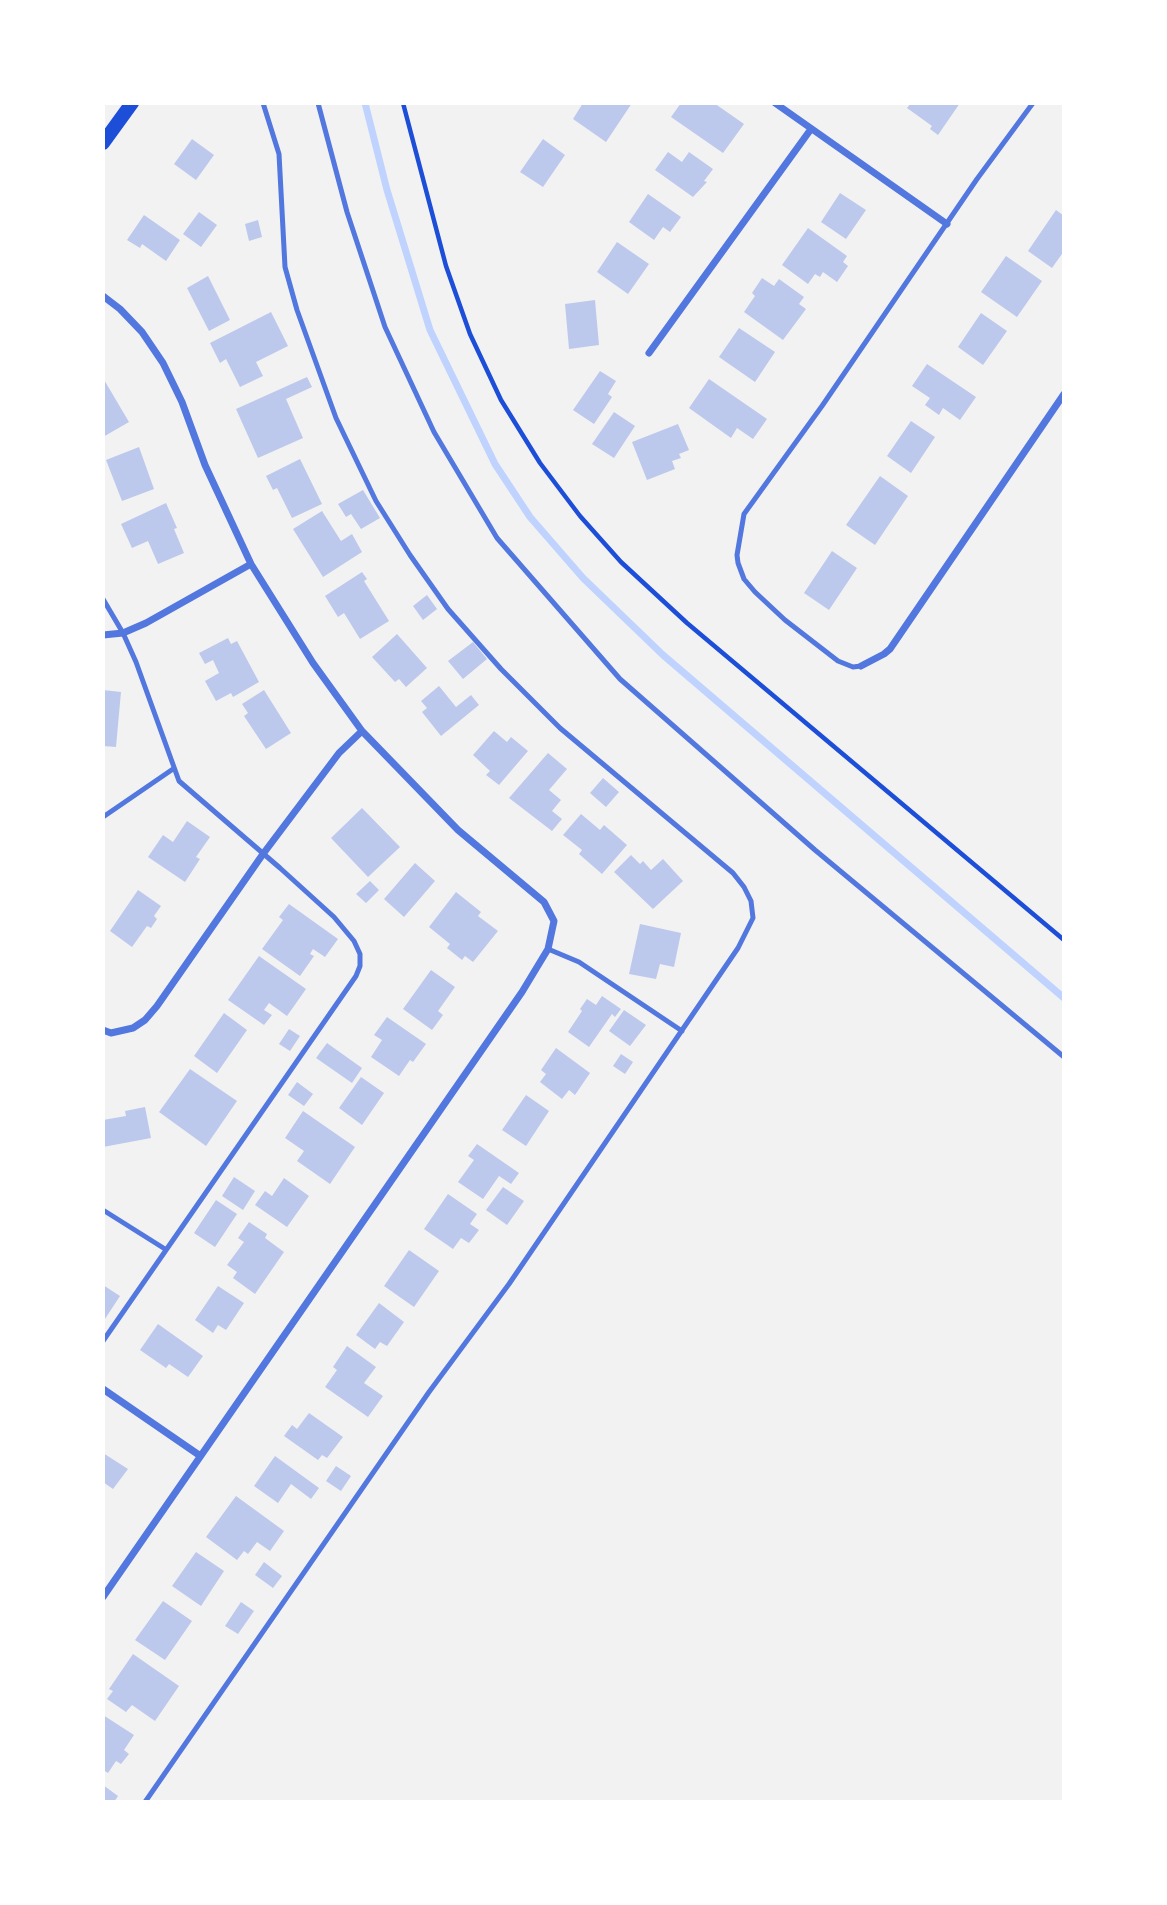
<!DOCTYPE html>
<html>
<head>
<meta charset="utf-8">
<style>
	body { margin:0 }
	#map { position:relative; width:1167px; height:1905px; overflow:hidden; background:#f2f2f2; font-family:Lato,sans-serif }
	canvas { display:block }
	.frame { position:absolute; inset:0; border:105px solid #fff; pointer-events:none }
</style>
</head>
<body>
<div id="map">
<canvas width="1167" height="1905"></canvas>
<div class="frame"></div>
</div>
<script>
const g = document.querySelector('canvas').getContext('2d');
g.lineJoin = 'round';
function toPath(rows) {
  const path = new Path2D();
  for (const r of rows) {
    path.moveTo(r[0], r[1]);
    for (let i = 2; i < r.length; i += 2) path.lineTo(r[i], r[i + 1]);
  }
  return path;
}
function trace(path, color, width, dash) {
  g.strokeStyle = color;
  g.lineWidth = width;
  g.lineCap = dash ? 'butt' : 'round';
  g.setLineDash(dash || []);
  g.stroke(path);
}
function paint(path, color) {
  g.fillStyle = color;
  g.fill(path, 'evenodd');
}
const stream = toPath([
	[365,103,387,190,430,330,495,464,530,517,583,578,663,655,1064,998]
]);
const building = toPath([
	[583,103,632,103,606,142,573,119],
	[681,103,714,103,744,124,723,153,671,117],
	[911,103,960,103,938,135,930,129,932,126,907,108],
	[192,139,214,155,196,180,174,164],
	[543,139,565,155,543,187,520,172],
	[668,152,682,162,689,152,713,169,704,181,707,182,693,197,655,170],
	[840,193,866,210,846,239,821,222],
	[648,194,681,217,670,232,663,227,654,240,629,222],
	[1056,210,1064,216,1064,251,1052,268,1028,251],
	[199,212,217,225,201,247,183,234],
	[144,215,180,240,166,261,142,244,140,248,127,240],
	[258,220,262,237,249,241,245,224],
	[808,228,847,256,843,262,848,266,837,282,823,272,820,277,815,274,808,284,782,265],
	[617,242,649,264,628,294,597,272],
	[1006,256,1042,281,1017,317,981,292],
	[208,276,230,320,209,331,187,288],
	[762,278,774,286,779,279,804,297,799,304,806,309,783,340,744,312,755,296,752,293],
	[595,300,599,345,569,349,565,304],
	[271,312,288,346,256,362,263,376,240,387,226,359,220,363,210,343],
	[981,313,1007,331,983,365,958,347],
	[739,328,775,352,755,382,719,357],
	[927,364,976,397,960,420,943,408,939,415,925,405,930,398,912,386],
	[600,371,616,381,608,394,612,397,594,424,573,410],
	[307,377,312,387,286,399,303,438,258,458,236,409],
	[103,378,129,422,103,437],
	[709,379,767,419,753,439,737,428,731,438,689,408],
	[614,412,635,426,614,458,592,444],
	[911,421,935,437,911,473,887,456],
	[678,424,689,450,679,454,681,458,672,461,675,469,647,480,632,442],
	[139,447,154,489,122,501,106,460],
	[300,459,322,504,292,518,277,488,273,490,266,476],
	[880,476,908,496,875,545,846,525],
	[363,490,380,518,361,529,351,514,346,517,338,504],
	[166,503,177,528,174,529,184,553,158,564,148,541,132,548,121,524],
	[322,511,341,541,352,534,362,552,323,577,293,529],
	[832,551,857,568,829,610,804,593],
	[362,572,367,579,364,581,389,621,360,639,344,613,338,617,325,596],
	[427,595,437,609,423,620,413,606],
	[397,634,427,668,406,687,399,679,395,682,372,657],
	[228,638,231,644,237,641,259,682,233,697,231,693,216,701,205,681,219,673,213,660,205,664,199,653],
	[473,642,487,659,463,679,448,661],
	[439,686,456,707,471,695,479,705,441,736,422,712,427,708,421,701],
	[103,690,121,692,116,747,103,746],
	[264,690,291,733,266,749,244,716,248,713,242,704],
	[494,731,507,742,511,737,528,751,499,785,486,775,490,771,473,755],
	[548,753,567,769,549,790,561,800,552,811,562,819,552,831,509,798],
	[603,778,619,792,606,807,590,793],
	[362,808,400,847,368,877,331,838],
	[581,814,600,830,604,825,627,845,602,874,579,854,582,850,563,835],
	[187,821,210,837,196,857,200,859,185,882,148,857,163,835,173,842],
	[631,855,640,864,643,861,651,870,663,859,683,881,653,909,614,872],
	[415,863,435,881,404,917,384,899],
	[370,881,379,890,366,903,356,894],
	[138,890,161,906,154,916,157,919,151,928,147,926,132,947,110,931],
	[456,892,481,912,478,916,498,931,473,962,465,956,462,960,447,948,450,944,429,927],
	[289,904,338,939,325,957,313,949,310,954,314,956,300,976,262,949,283,920,279,917],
	[640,924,681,933,674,967,660,964,656,979,629,974],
	[259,956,306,989,287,1016,269,1003,264,1010,272,1015,264,1025,228,1000],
	[431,970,455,987,438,1011,443,1015,432,1030,403,1009],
	[602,996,621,1009,615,1017,612,1014,589,1047,568,1032,582,1011,580,1009,587,999,596,1005],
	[624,1010,646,1025,630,1046,609,1031],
	[224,1013,247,1030,217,1073,194,1056],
	[387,1017,426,1044,413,1062,410,1060,399,1076,371,1057,382,1040,374,1035],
	[289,1029,300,1036,290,1051,279,1044],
	[327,1043,362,1068,352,1083,316,1058],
	[556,1048,590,1073,575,1095,569,1090,562,1099,540,1082,546,1074,541,1070],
	[621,1054,633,1062,625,1074,613,1066],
	[190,1069,237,1101,206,1146,159,1112],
	[361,1077,384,1093,362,1125,339,1108],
	[297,1082,313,1094,304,1106,288,1095],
	[526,1095,549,1111,526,1146,502,1130],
	[145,1107,151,1138,103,1147,103,1120,126,1116,125,1111],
	[303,1111,355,1147,330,1184,297,1161,304,1151,285,1138],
	[477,1144,519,1173,511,1184,499,1176,483,1199,458,1182,474,1160,468,1156],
	[234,1177,255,1191,243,1210,222,1196],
	[284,1178,309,1196,287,1227,255,1205,265,1191,272,1196],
	[503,1187,524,1201,507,1225,486,1210],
	[448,1194,477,1214,470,1224,479,1230,469,1243,461,1238,453,1249,424,1229],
	[216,1200,237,1214,215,1247,194,1233],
	[249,1222,267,1234,265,1238,284,1252,255,1294,233,1278,237,1272,227,1265,244,1242,238,1238],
	[409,1250,439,1271,414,1307,384,1286],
	[103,1285,120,1296,103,1322],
	[218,1286,244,1303,226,1330,218,1325,213,1333,195,1320],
	[379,1303,404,1322,387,1346,380,1342,375,1349,356,1335],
	[158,1324,203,1356,188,1377,169,1364,166,1368,140,1350],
	[347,1346,376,1367,364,1383,383,1396,368,1417,325,1387,337,1370,333,1367],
	[309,1413,343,1437,327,1458,322,1455,318,1460,284,1436,292,1425,297,1429],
	[103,1453,128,1469,113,1489,103,1482],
	[275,1456,319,1488,311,1499,291,1484,278,1503,254,1486],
	[336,1466,351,1476,341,1491,326,1481],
	[236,1496,284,1531,270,1551,257,1542,248,1554,244,1551,237,1560,206,1537],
	[196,1552,224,1571,201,1606,172,1586],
	[264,1562,282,1576,273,1588,255,1575],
	[163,1601,192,1621,165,1660,135,1640],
	[241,1602,254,1611,238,1634,225,1626],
	[133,1654,179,1686,155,1721,132,1705,126,1712,107,1699,113,1691,109,1689],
	[103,1715,134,1735,124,1750,129,1754,121,1764,116,1761,108,1773,103,1770],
	[103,1785,118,1796,114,1802,103,1802]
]);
const path = toPath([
	[403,103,446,266,470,334,501,400,540,463,580,516,621,562,687,623,1064,940]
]);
const service = toPath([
	[318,103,347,212,385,327,434,432,497,538,620,679,815,850,1064,1057],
	[103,599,123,633,136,662,179,781,280,868,334,917,354,941,360,954,360,966,356,976,103,1341],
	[861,666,853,667,838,661,785,620,755,592,744,579,738,563,737,555,744,514,822,406,977,179,1033,103],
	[103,817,173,769],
	[548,949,579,962,682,1031],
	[103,1210,165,1249],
	[145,1802,429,1392,509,1284,738,948,753,918,751,901,744,887,733,873,560,728,501,669,448,609,410,555,376,501,336,418,297,310,285,267,279,154,263,103]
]);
const minor = toPath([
	[775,103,947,224],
	[103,296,120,309,142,332,163,363,182,402,205,465,251,564,313,663,362,731,458,830,544,902,554,921,548,949,522,992,103,1597],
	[649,353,811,129],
	[103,635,123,633,146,623,251,564],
	[861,666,884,654,890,649,1064,394],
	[103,1030,111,1033,133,1028,145,1020,157,1006,263,854,339,753,362,731],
	[103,1389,199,1455]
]);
const secondary = toPath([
	[103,143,132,103]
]);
trace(stream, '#bfd3fe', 7);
paint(building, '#bdc9ec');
trace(path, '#1d4ed8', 4.5);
trace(service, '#5277de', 5);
trace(minor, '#5277de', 7);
trace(secondary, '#1d4ed8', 14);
</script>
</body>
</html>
